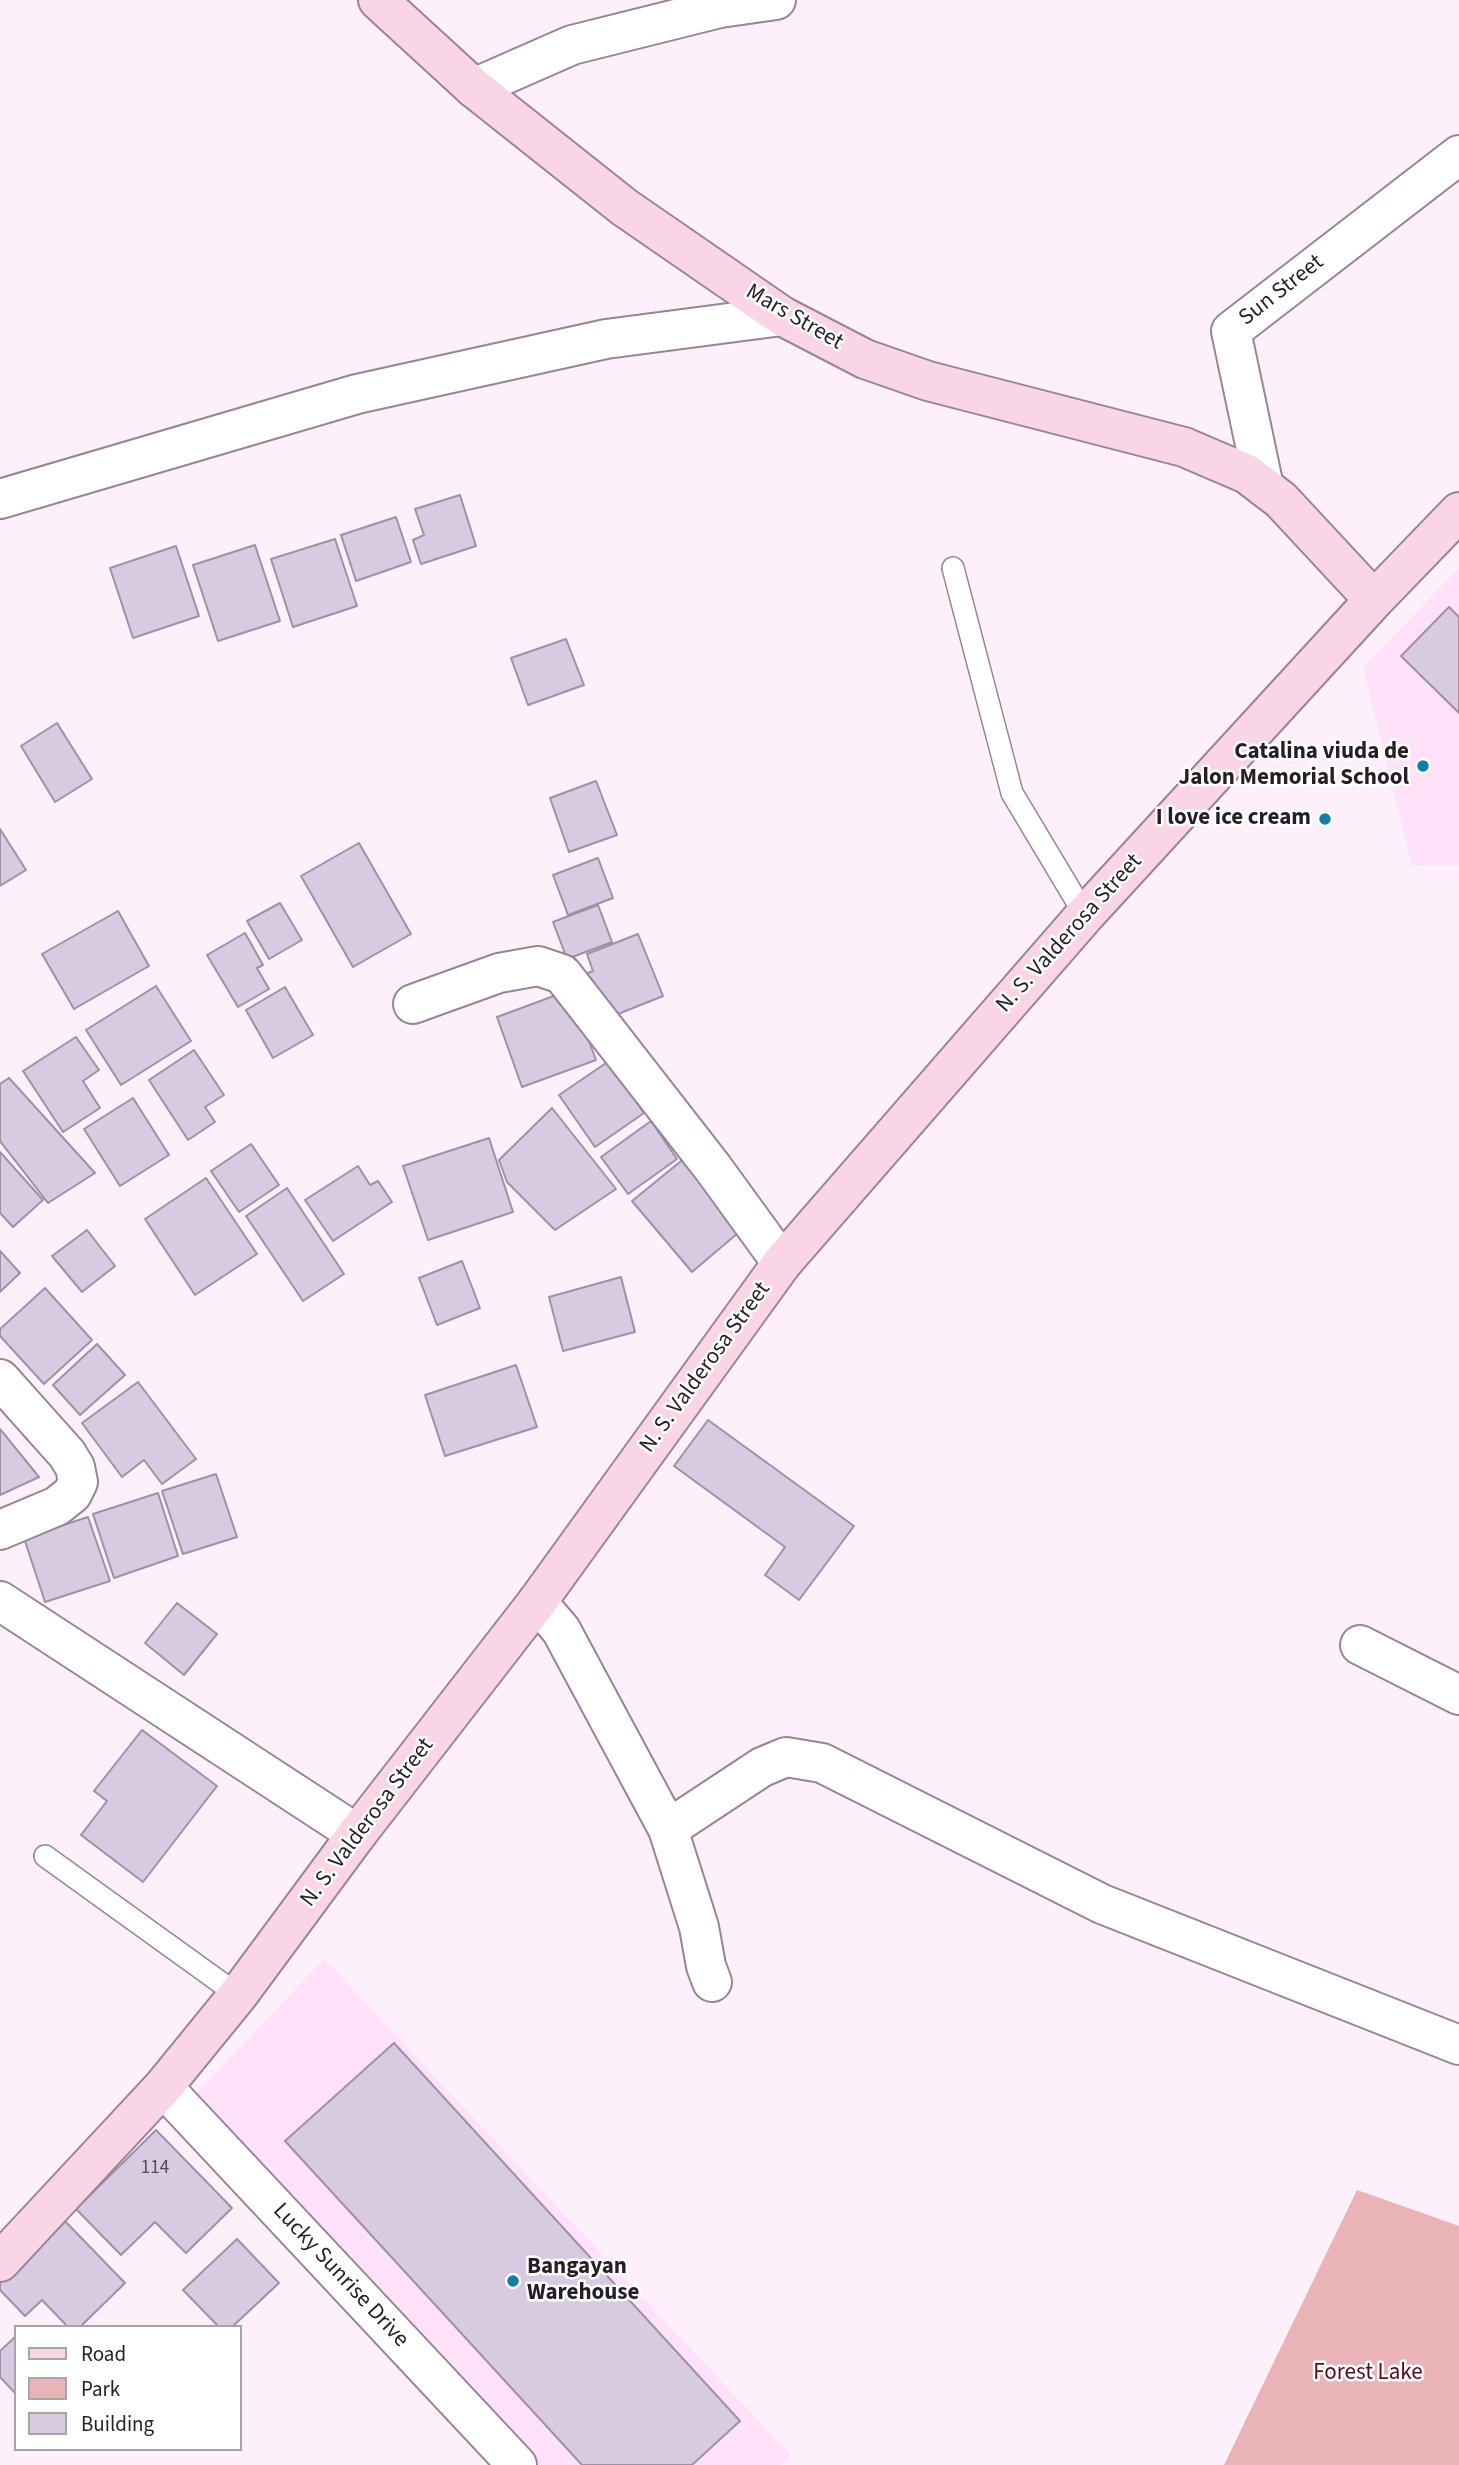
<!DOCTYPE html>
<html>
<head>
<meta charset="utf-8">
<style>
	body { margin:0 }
	#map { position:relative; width:1459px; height:2465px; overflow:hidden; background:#fef0fb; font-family:"Source Sans 3",sans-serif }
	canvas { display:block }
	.legend { position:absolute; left:14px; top:2325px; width:228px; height:126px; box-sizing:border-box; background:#fff; border:2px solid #a8a5a8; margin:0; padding:9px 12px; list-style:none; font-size:21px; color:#261e25 }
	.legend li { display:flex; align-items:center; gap:14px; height:35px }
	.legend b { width:35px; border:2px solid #a8a5a8 }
</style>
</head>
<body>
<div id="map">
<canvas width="1459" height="2465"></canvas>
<ul class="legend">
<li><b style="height:9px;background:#fad5e6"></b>Road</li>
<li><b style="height:19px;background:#eab3b7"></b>Park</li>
<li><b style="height:19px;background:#d8cae1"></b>Building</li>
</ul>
</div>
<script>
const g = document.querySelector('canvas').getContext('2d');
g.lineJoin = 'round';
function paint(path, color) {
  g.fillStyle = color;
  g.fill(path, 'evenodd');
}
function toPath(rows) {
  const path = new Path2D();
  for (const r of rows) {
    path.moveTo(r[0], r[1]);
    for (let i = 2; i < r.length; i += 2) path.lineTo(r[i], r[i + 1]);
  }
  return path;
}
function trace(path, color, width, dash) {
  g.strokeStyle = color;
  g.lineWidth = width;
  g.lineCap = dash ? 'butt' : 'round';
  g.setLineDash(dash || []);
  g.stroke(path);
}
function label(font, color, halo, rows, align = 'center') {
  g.font = font + ' "Source Sans 3",sans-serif';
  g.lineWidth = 5;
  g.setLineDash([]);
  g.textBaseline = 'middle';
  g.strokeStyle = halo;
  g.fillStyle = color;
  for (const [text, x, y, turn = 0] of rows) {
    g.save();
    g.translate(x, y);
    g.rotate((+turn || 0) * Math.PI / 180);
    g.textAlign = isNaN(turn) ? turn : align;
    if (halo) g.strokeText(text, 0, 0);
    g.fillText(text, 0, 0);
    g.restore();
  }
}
const built = toPath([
	[1459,568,1459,865,1412,866,1363,667],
	[324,1959,791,2455,780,2465,536,2465,190,2099]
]);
const green = toPath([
	[1357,2190,1459,2226,1459,2465,1224,2465]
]);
const building = toPath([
	[460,495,476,546,421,564,413,540,424,535,415,509,460,495],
	[396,517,411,562,356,581,341,535,396,517],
	[335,539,357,606,293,627,271,559,335,539],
	[255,545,280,621,218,641,193,565,255,545],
	[176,546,199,616,133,638,110,568,176,546],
	[1449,607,1459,617,1459,713,1401,656,1449,607],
	[566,639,584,685,528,705,511,658,566,639],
	[57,723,92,779,55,802,21,746,57,723],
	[596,781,617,835,569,852,550,798,596,781],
	[0,829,26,870,0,886,0,829],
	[359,843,411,934,353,967,301,876,359,843],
	[598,858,613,898,568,915,553,875,598,858],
	[280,903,302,940,269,959,247,921,280,903],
	[598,905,612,942,567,959,553,922,598,905],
	[118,911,149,966,74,1009,42,954,118,911],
	[245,933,263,965,257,968,269,989,238,1007,207,955,245,933],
	[638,934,663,996,598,1022,580,976,593,971,587,954,638,934],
	[156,986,191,1041,121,1085,86,1030,156,986],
	[285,987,313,1035,273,1058,246,1010,285,987],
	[570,990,596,1060,522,1087,497,1017,570,990],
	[76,1037,99,1070,83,1081,100,1108,63,1132,23,1071,76,1037],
	[194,1050,224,1095,205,1107,215,1122,188,1140,149,1080,194,1050],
	[609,1061,644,1113,595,1147,559,1095,609,1061],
	[9,1078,95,1173,48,1203,0,1141,0,1084,9,1078],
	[133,1098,169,1155,120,1186,84,1129,133,1098],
	[552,1108,616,1189,555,1230,507,1182,499,1160,552,1108],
	[651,1121,677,1159,628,1194,601,1157,651,1121],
	[489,1138,513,1212,428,1240,403,1166,489,1138],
	[251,1144,279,1185,239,1212,211,1171,251,1144],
	[0,1152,43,1200,13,1227,0,1213,0,1152],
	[686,1157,745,1227,692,1272,632,1201,686,1157],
	[358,1166,370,1185,378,1181,392,1202,333,1241,305,1200,358,1166],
	[206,1178,257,1254,195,1295,145,1219,206,1178],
	[287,1188,344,1274,303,1301,246,1216,287,1188],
	[87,1230,115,1266,82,1292,52,1256,87,1230],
	[0,1251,20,1273,0,1292,0,1251],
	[462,1261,480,1308,437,1325,419,1278,462,1261],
	[621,1277,635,1332,563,1351,549,1297,621,1277],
	[45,1288,92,1340,44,1384,0,1336,0,1329,45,1288],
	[97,1344,125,1375,80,1415,53,1385,97,1344],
	[516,1365,537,1427,445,1456,425,1395,516,1365],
	[138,1382,196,1459,162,1484,144,1460,122,1477,82,1423,138,1382],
	[708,1420,854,1526,799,1600,765,1575,785,1547,674,1466,708,1420],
	[0,1429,39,1477,0,1495,0,1429],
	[216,1474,237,1537,183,1554,162,1491,216,1474],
	[158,1493,178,1556,114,1578,93,1514,158,1493],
	[88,1517,110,1581,45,1602,24,1538,88,1517],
	[177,1603,217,1634,184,1675,145,1643,177,1603],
	[142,1730,217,1786,143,1882,81,1835,107,1801,94,1791,142,1730],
	[394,2043,740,2421,692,2465,582,2465,285,2141,394,2043],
	[156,2130,232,2208,186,2253,155,2222,121,2255,76,2209,156,2130],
	[61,2217,125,2283,80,2327,68,2327,42,2300,25,2316,0,2290,0,2276,61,2217],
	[237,2239,279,2283,232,2327,219,2327,183,2290,237,2239],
	[16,2336,16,2394,0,2377,0,2351,16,2336]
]);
const lane = toPath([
	[953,568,1012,793,1085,915],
	[45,1856,238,1995]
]);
const street = toPath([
	[474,88,572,45,720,8,776,0],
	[1264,487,1231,331,1459,155],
	[0,499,357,394,606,339,782,316],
	[413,1004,499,973,538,966,562,974,713,1168,782,1263],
	[0,1379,67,1454,75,1467,78,1482,72,1494,57,1506,0,1530],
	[0,1601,357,1834],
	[537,1602,561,1630,668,1829,699,1927,706,1966,712,1982],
	[1360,1645,1459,1695],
	[668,1829,762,1767,786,1757,822,1763,1102,1904,1459,2045],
	[163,2087,517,2465]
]);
const secondary = toPath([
	[378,0,474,88,624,207,782,316,865,359,928,381,1184,447,1247,474,1281,500,1374,600],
	[0,2262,163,2087,238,1995,357,1834,537,1602,782,1263,1085,915,1374,600,1459,512]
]);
const markers = [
	[1423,766,7,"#117fa7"],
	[1325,819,7,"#117fa7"],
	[513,2281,7,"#117fa7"]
];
const numberNames = [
	["114",155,2169]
];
const streetNames = [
	["Sun Street",1282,291,-38],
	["Mars Street",794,318,30],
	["N. S. Valderosa Street",1070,934,-48],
	["N. S. Valderosa Street",706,1368,-54],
	["N. S. Valderosa Street",368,1823,-53],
	["Lucky Sunrise Drive",340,2276,47]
];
const poiNames = [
	["Catalina viuda de",1409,753],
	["Jalon Memorial School",1409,779],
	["I love ice cream",1311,819],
	["Bangayan",527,2268,"left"],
	["Warehouse",527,2294,"left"]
];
const parkNames = [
	["Forest Lake",1368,2374]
];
paint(built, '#ffe2f9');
paint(green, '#eab3b7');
paint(building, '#d8cae1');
trace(building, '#9e91a6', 2);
trace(lane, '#988494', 24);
trace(street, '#988494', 42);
trace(secondary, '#988494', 42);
trace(lane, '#fff', 21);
trace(street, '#fff', 38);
trace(secondary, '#fad5e6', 38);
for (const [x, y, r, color] of markers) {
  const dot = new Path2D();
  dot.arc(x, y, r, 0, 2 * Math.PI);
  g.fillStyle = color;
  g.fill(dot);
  trace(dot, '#fff', 2.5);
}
label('19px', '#524954', null, numberNames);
label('23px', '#261e25', '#fff', streetNames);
label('bold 23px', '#261e25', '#fff', poiNames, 'right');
label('23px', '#580a1d', '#fff', parkNames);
</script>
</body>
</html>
